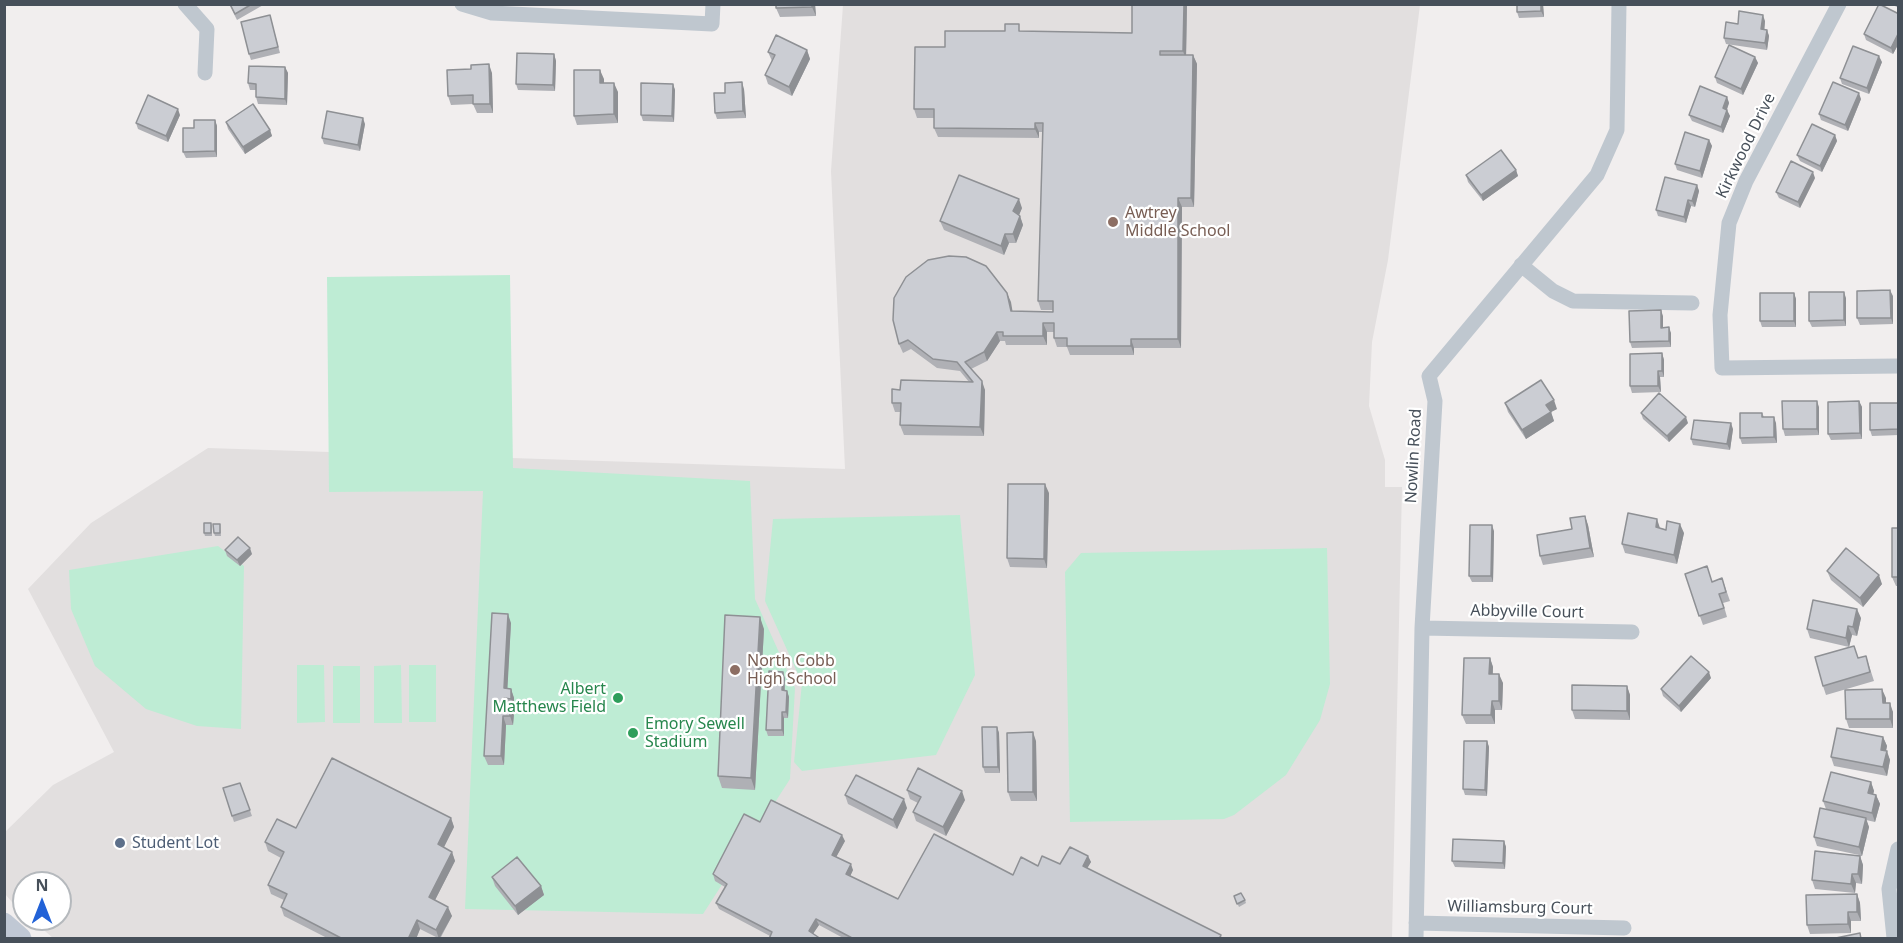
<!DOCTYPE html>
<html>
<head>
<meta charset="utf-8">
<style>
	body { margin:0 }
	#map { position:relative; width:1903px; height:943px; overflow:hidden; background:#f1eeee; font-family:"Noto Sans",sans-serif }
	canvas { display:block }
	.frame { position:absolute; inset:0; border:6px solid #47505a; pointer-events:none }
	.north { position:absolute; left:12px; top:871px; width:60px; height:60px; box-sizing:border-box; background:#fff; border:2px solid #b5b9bd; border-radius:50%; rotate:0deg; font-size:16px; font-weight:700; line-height:24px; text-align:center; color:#47505a }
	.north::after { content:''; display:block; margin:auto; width:21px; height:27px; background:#2262d7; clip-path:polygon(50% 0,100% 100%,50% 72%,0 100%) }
</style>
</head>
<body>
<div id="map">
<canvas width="1903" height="943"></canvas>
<div class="frame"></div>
<div class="north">N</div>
</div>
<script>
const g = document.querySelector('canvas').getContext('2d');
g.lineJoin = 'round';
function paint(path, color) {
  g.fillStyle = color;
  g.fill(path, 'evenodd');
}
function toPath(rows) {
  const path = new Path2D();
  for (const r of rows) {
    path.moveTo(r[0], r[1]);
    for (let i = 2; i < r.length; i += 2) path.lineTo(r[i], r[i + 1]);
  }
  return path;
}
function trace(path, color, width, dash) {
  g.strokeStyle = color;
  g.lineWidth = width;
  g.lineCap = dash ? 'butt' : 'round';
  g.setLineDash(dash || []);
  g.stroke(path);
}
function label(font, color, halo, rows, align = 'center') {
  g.font = font + ' "Noto Sans",sans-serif';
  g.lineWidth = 4.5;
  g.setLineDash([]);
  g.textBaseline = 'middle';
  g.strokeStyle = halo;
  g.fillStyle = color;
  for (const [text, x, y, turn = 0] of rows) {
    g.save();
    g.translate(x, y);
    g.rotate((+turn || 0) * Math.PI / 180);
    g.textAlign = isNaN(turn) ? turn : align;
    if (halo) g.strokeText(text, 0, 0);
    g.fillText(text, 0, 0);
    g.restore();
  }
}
const education = toPath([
	[843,5,1420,5,1388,260,1372,342,1369,406,1385,460,1385,487,1402,487,1392,938,53,938,31,919,60,919,60,883,24,883,24,913,12,902,5,894,5,832,53,785,114,752,28,589,91,523,208,448,845,469,831,171]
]);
const green = toPath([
	[510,275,513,468,750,481,755,599,795,688,790,779,703,914,465,909,483,491,329,492,327,277],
	[960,515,975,675,936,755,802,771,794,762,802,683,765,601,773,519],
	[218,546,244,566,241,729,197,726,146,709,95,666,71,609,69,570],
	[1327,548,1330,684,1320,720,1286,775,1234,815,1224,819,1070,822,1065,572,1081,553],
	[297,665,324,665,325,722,297,723],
	[401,665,402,723,374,723,374,666],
	[409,665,436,665,436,722,409,722],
	[333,666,360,666,360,723,333,723]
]);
const street = toPath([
	[185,4,207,29,205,73],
	[462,4,492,13,712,24,713,4],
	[1839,4,1746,181,1729,223,1720,315,1722,368,1898,366],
	[1521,265,1553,291,1573,301,1692,303],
	[1422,628,1632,632],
	[1416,923,1624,928],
	[1416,938,1422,628,1435,401,1429,376,1597,175,1617,130,1619,4],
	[1894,938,1889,889,1898,849]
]);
const secondary = toPath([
	[4,923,21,938]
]);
const wall = toPath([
	[229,4,265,4,237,20],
	[776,4,815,4,816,16,780,17,776,8],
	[1187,4,1186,55,1193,55,1197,64,1194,207,1182,207,1181,348,1134,348,1134,355,1070,355,1067,347,1057,347,1054,338,1054,332,1047,332,1047,345,1006,345,1005,341,1000,341,987,361,971,369,985,390,984,436,904,435,900,425,901,412,895,412,892,403,900,390,969,382,960,371,937,368,911,349,903,353,899,344,1007,293,1012,311,1053,312,1053,310,1041,310,1038,301,1043,132,1039,132,1039,138,938,137,934,128,934,118,917,118,914,109,945,47,1021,31,1132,33],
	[1517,4,1543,4,1544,17,1519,18,1517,12],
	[1891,4,1899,4,1899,8],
	[1899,14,1899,43,1893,54,1866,40,1864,34],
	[270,15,280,53,251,60,249,54],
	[1765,21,1764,29,1767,30,1769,36,1767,50,1726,44,1724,38,1738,24],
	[807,50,810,59,792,96,768,84,765,75,772,61,768,52],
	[554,54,556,61,555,91,518,90,516,84],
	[1755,57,1758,63,1743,95,1717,83,1715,77],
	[1882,62,1869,94,1842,84,1840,78],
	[285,67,288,73,287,105,258,104,256,97,256,90,250,90,248,83],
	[471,69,492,73,493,113,477,113,473,104,451,105,448,96],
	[604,79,604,83,618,92,618,123,577,125,574,116],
	[673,84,675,90,674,122,643,121,641,115],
	[744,89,746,118,717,119,715,113,725,93],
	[1727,97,1729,103,1727,110,1730,116,1723,133,1692,121,1689,115],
	[1861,99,1848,131,1821,120,1819,114],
	[180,115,168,142,138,129,136,123],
	[215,120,217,126,217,157,186,158,183,152,194,128],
	[226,122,270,130,272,136,245,154,228,129],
	[365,124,360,151,324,144,322,138],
	[1835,135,1837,141,1822,172,1800,161,1797,155],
	[1709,140,1712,146,1702,178,1677,170,1675,164],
	[1516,170,1518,176,1483,201,1468,182,1466,175],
	[1815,178,1800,208,1779,198,1776,192],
	[1697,185,1699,191,1695,207,1691,206,1686,223,1658,216,1656,210],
	[1022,208,1019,215,1020,216,1023,225,1016,243,1009,243,1004,255,944,230,940,221],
	[1794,293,1796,299,1796,327,1762,327,1760,321],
	[1893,296,1893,324,1860,325,1857,318],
	[1846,298,1846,326,1812,327,1809,321],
	[1663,316,1663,328,1671,333,1671,347,1632,348,1630,342],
	[1662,353,1664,360,1664,377,1660,377,1661,392,1632,393,1630,386],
	[1859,401,1862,407,1862,439,1831,440,1828,434],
	[1505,403,1557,409,1551,412,1554,421,1526,439,1508,412],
	[1899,403,1899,435,1872,436,1870,430],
	[1819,407,1819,435,1785,436,1783,429],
	[1641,413,1688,423,1669,442,1643,419],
	[1762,413,1764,417,1776,423,1777,443,1742,444,1740,438],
	[1733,429,1730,450,1693,445,1691,439],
	[1049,493,1047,568,1010,567,1007,558],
	[1585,516,1588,525,1594,557,1543,565,1540,556,1572,529],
	[211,523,212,526,212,536,205,536,204,533],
	[220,524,221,536,215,536,214,533],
	[1660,528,1684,533,1677,564,1625,553,1622,544],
	[1899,528,1899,586,1896,586,1892,577],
	[1494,531,1493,582,1472,582,1469,576],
	[225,550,252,554,240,566,227,556],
	[1827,571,1882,584,1863,607,1831,580],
	[1685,574,1712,582,1722,578,1730,601,1723,603,1727,617,1703,625],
	[1861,618,1857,636,1852,635,1849,647,1810,638,1807,629],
	[511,623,507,688,511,689,514,698,514,708,511,708,514,714,513,725,506,725,504,765,488,765,484,756],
	[764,629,755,790,722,788,718,776],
	[1866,656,1874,681,1826,695,1823,686],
	[1490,658,1493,667,1493,674,1503,683,1502,710,1495,710,1495,724,1466,724,1462,715],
	[785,678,785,690,787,691,789,697,788,718,784,718,784,736,768,736,766,730],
	[1711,678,1681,712,1663,696,1661,689],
	[1627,686,1630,695,1630,720,1575,719,1572,710],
	[1886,698,1886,703,1893,712,1893,728,1849,728,1846,719],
	[997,727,999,733,1000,773,985,773,983,767],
	[1883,737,1887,746,1886,751,1890,760,1887,776,1834,766,1831,757],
	[1036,741,1037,801,1011,801,1008,792],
	[1487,741,1489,747,1487,796,1465,795,1463,789],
	[1871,782,1874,791,1873,794,1876,795,1880,804,1875,822,1866,820,1869,827,1862,856,1860,856,1863,865,1862,884,1856,883,1855,893,1815,889,1812,880,1859,855,1817,846,1814,837,1826,809,1823,801],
	[240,783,252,816,234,822,223,788],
	[907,790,965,800,946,836,916,821,913,812,918,803,910,799],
	[845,795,907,808,897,829,848,804],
	[451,818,454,827,444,847,452,852,455,861,435,900,452,916,440,939,420,929,416,939,329,939,284,916,281,907,284,900,271,894,268,885,281,858,268,851,265,842,296,828],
	[760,822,845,841,836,857,853,870,850,876,898,899,1013,875,1038,866,1060,864,1088,856,1091,862,1087,868,1221,935,1222,939,845,939,819,925,813,933,821,939,769,939,770,936,719,909,716,903,725,887,715,881,713,874],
	[1504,841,1506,847,1505,869,1455,867,1452,861],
	[492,877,541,886,544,895,518,915,495,886],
	[1857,894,1860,903,1861,921,1851,921,1851,933,1810,934,1807,925],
	[1234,896,1245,900,1246,903,1239,907]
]);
const shadedWall = toPath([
	[812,4,815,4,816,16,812,7],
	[1184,4,1187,4,1186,60,1183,51],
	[1541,4,1543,4,1544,17,1541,11],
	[1763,15,1765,21,1764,35,1761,29],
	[1767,30,1769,36,1767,50,1765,43],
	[1899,32,1899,43,1893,54,1891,48],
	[807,50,810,59,792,96,789,87],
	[554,54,556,61,555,91,553,85],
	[1193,55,1197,64,1194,207,1191,198],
	[1879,56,1882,62,1869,94,1867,88],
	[1755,57,1758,63,1743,95,1741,89],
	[489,64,492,73,493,113,490,104],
	[285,67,288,73,287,105,285,99],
	[600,70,604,79,604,92,600,83],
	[742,82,744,89,746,118,743,111],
	[614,83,618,92,618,123,614,114],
	[673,84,675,90,674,122,672,116],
	[1859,93,1861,99,1848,131,1845,125],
	[1727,97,1729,103,1725,114,1723,108],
	[178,109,180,115,168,142,166,136],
	[1727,110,1730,116,1723,133,1721,127],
	[363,118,365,124,360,151,358,145],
	[215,120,217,126,217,157,215,151],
	[1035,123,1039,132,1039,138,1035,129],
	[270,130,272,136,245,154,243,147],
	[1835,135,1837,141,1822,172,1820,166],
	[1709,140,1712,146,1702,178,1700,171],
	[1516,170,1518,176,1483,201,1481,195],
	[1813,172,1815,178,1800,208,1798,202],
	[1697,185,1699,191,1695,207,1692,201],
	[1178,198,1182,207,1181,348,1178,339],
	[1019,199,1022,208,1017,220,1013,211],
	[1688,200,1691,206,1686,223,1684,217],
	[1020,216,1023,225,1016,243,1013,234],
	[1005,234,1009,243,1004,255,1001,246],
	[1890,290,1893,296,1893,324,1891,318],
	[1844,292,1846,298,1846,326,1844,320],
	[1007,293,1011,302,1014,320,1011,311],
	[1794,293,1796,299,1796,327,1794,321],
	[1661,310,1663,316,1663,334,1661,328],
	[1043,323,1047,332,1047,345,1043,336],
	[1669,327,1671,333,1671,347,1669,341],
	[997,332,1000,341,987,361,984,352],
	[1131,339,1134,348,1134,355,1131,346],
	[1662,353,1664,360,1664,377,1662,371],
	[1658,371,1660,377,1661,392,1658,386],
	[982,381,985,390,984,436,980,427],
	[1554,400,1557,409,1551,412,1554,421,1526,439,1522,430,1546,405],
	[1817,401,1819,407,1819,435,1817,429],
	[1859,401,1862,407,1862,439,1860,433],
	[1686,417,1688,423,1669,442,1667,436],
	[1774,417,1776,423,1777,443,1774,437],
	[1731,423,1733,429,1730,450,1727,444],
	[1045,484,1049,493,1047,568,1044,559],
	[1585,516,1588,525,1594,557,1590,548],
	[1657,519,1660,528,1656,527],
	[1680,524,1684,533,1677,564,1674,555],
	[1492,525,1494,531,1493,582,1491,576],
	[250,548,252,554,240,566,237,560],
	[1879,575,1882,584,1863,607,1860,598],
	[1857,609,1861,618,1857,636,1853,627],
	[508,614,511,623,507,697,504,688],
	[760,617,764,629,755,790,751,778],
	[1848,626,1852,635,1849,647,1846,638],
	[1490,658,1493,667,1492,683,1489,674],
	[783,672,785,678,784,696,782,690],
	[1709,672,1711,678,1681,712,1679,706],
	[1499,674,1503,683,1502,710,1499,701],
	[1627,686,1630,695,1630,720,1627,711],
	[511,689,514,698,514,708,511,699],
	[1882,689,1886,698,1886,712,1883,703],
	[787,691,789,697,788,718,786,712],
	[1492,701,1495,710,1495,724,1491,715],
	[1890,703,1893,712,1893,728,1890,719],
	[510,705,514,714,513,725,510,716],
	[782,712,784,718,784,736,782,730],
	[503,716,506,725,504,765,501,756],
	[997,727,999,733,1000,773,998,767],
	[1033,732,1036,741,1037,801,1033,792],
	[1883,737,1887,746,1884,759,1881,750],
	[1487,741,1489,747,1487,796,1485,790],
	[1887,751,1890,760,1887,776,1883,767],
	[1871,782,1874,791,1871,802,1868,793],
	[962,791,965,800,946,836,943,827],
	[1876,795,1880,804,1875,822,1872,813],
	[904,799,907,808,897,829,893,820],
	[451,818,454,827,441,853,438,844],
	[1866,818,1869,827,1862,856,1859,847],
	[842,835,845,841,834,861,832,855],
	[1504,841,1506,847,1505,869,1503,863],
	[452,852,455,861,432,906,429,897],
	[1088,856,1091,862,1085,872,1083,866],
	[1860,856,1863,865,1862,884,1858,874],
	[851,864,853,870,848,881,846,874],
	[1852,874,1856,883,1855,893,1851,884],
	[541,886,544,895,518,915,515,906],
	[1857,894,1860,903,1861,921,1857,912],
	[448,907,452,916,439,939,436,930],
	[1848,912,1851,921,1851,933,1848,924],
	[816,919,819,925,811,937,809,931],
	[417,920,420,929,416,939,408,939]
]);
const building = toPath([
	[230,4,252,4,235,14,230,4],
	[776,4,812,4,812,7,776,8,776,4],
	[1132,4,1184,4,1183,51,1160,51,1160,55,1193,55,1191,198,1178,198,1178,339,1131,339,1131,346,1067,346,1067,338,1054,338,1054,323,1043,323,1043,336,1003,336,1003,332,997,332,984,352,965,362,982,381,980,427,900,425,901,403,892,403,892,389,900,390,901,380,973,382,957,362,933,359,908,340,899,344,893,320,894,298,906,277,928,260,949,256,966,257,986,266,1007,293,1011,311,1053,312,1053,301,1038,301,1043,123,1035,123,1035,129,934,128,934,109,914,109,915,47,945,47,945,31,1005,31,1005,24,1019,24,1019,31,1132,33,1132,4],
	[1517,4,1541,4,1541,11,1517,12,1517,4],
	[1879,4,1899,14,1899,32,1891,48,1864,34,1879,4],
	[1739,11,1763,15,1761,29,1767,30,1765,43,1724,38,1726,22,1738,24,1739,11],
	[270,15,278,47,249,54,241,22,270,15],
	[776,35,807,50,789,87,765,75,775,55,768,52,776,35],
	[1729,45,1755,57,1741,89,1715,77,1729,45],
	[1853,46,1879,56,1867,88,1840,78,1853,46],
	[517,53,554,54,553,85,516,84,517,53],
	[489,64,490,104,473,104,473,95,448,96,447,70,471,69,471,65,489,64],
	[249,66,285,67,285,99,256,97,256,84,248,83,249,66],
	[574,70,600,70,600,83,614,83,614,114,574,116,574,70],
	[742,82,743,111,715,113,714,93,725,93,725,83,742,82],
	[1833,82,1859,93,1845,125,1819,114,1833,82],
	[641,83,673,84,672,116,641,115,641,83],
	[1700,86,1727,97,1723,108,1727,110,1721,127,1689,115,1700,86],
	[148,95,178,109,166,136,136,123,148,95],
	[253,104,270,130,243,147,226,122,253,104],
	[327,111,363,118,358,145,322,138,327,111],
	[194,120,215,120,215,151,183,152,183,128,194,128,194,120],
	[1812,124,1835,135,1820,166,1797,155,1812,124],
	[1685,132,1709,140,1700,171,1675,164,1685,132],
	[1501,150,1516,170,1481,195,1466,175,1501,150],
	[1791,161,1813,172,1798,202,1776,192,1791,161],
	[959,175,1019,199,1013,211,1020,216,1013,234,1005,234,1001,246,940,221,959,175],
	[1665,177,1697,185,1692,201,1688,200,1684,217,1656,210,1665,177],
	[1890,290,1891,318,1857,318,1857,291,1890,290],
	[1809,292,1844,292,1844,320,1809,321,1809,292],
	[1760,293,1794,293,1794,321,1760,321,1760,293],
	[1661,310,1661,328,1669,327,1669,341,1630,342,1629,311,1661,310],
	[1662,353,1662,371,1658,371,1658,386,1630,386,1630,354,1662,353],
	[1541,380,1554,400,1546,405,1551,412,1522,430,1505,403,1541,380],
	[1659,393,1686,417,1667,436,1641,413,1659,393],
	[1782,401,1817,401,1817,429,1783,429,1782,401],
	[1859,401,1860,433,1828,434,1828,402,1859,401],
	[1870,403,1899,403,1899,429,1870,430,1870,403],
	[1740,413,1762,413,1762,417,1774,417,1774,437,1740,438,1740,413],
	[1694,420,1731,423,1727,444,1691,439,1694,420],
	[1008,484,1045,484,1044,559,1007,558,1008,484],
	[1628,513,1657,519,1656,527,1666,530,1667,521,1680,524,1674,555,1622,544,1628,513],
	[1585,516,1590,548,1540,556,1537,535,1572,529,1570,518,1585,516],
	[204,523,211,523,211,533,204,533,204,523],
	[213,524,220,524,220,533,214,533,213,524],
	[1470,525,1492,525,1491,576,1469,576,1470,525],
	[1892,528,1899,528,1899,577,1892,577,1892,528],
	[238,537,250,548,237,560,225,550,238,537],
	[1846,548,1879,575,1860,598,1827,571,1846,548],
	[1707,566,1712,582,1722,578,1726,592,1719,594,1724,608,1699,616,1685,574,1707,566],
	[1813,600,1857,609,1853,627,1848,626,1846,638,1807,629,1813,600],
	[492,613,508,614,504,688,511,689,511,699,504,698,503,705,510,705,510,716,503,716,501,756,484,756,492,613],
	[725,615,760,617,751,778,718,776,725,615],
	[1854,646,1858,658,1866,656,1870,672,1823,686,1815,657,1854,646],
	[1691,656,1709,672,1679,706,1661,689,1691,656],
	[1464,658,1490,658,1489,674,1499,674,1499,701,1492,701,1491,715,1462,715,1464,658],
	[769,671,783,672,782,690,787,691,786,712,782,712,782,730,766,730,769,671],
	[1572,685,1627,686,1627,711,1572,710,1572,685],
	[1882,689,1883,703,1890,703,1890,719,1846,719,1845,690,1882,689],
	[982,727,997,727,998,767,983,767,982,727],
	[1837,728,1883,737,1881,750,1887,751,1883,767,1831,757,1837,728],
	[1033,732,1033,792,1008,792,1007,733,1033,732],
	[1464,741,1487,741,1485,790,1463,789,1464,741],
	[332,758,451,818,438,844,452,852,429,897,448,907,436,930,417,920,408,939,343,939,281,907,287,894,268,885,284,852,265,842,277,819,296,828,332,758],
	[918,768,962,791,943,827,913,812,921,797,907,790,918,768],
	[1831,772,1871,782,1868,793,1876,795,1872,813,1823,801,1831,772],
	[856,775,904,799,893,820,845,795,856,775],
	[240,783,250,810,232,816,223,788,240,783],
	[771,800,842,835,832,855,851,864,846,874,898,899,934,834,1013,875,1021,857,1038,866,1042,856,1060,864,1070,847,1088,856,1083,866,1221,935,1219,939,854,939,816,919,809,931,821,939,769,939,772,932,716,903,727,884,713,874,744,814,760,822,771,800],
	[1820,808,1866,818,1859,847,1814,837,1820,808],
	[1453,839,1504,841,1503,863,1452,861,1453,839],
	[1815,851,1860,856,1858,874,1852,874,1851,884,1812,880,1815,851],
	[517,857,541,886,515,906,492,877,517,857],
	[1241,893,1245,900,1237,904,1234,896,1241,893],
	[1857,894,1857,912,1848,912,1848,924,1807,925,1806,895,1857,894],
	[1860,933,1861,939,1831,939,1860,933]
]);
const markers = [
	[1113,222,6,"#8d6e63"],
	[735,670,6,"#8d6e63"],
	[618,698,6,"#2e9e5b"],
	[633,733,6,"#2e9e5b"],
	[120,843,6,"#5c6f8a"]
];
const streetNames = [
	["Kirkwood Drive",1746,146,-64],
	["Nowlin Road",1414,456,-87],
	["Abbyville Court",1527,612,1],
	["Williamsburg Court",1520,908,1]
];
const educationNames = [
	["Awtrey",1125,213],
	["Middle School",1125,231],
	["North Cobb",747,661],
	["High School",747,679]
];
const leisureNames = [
	["Albert",606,689],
	["Matthews Field",606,707],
	["Emory Sewell",645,724,"left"],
	["Stadium",645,742,"left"]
];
const serviceNames = [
	["Student Lot",132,843]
];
paint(education, '#e2dfdf');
paint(green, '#beecd4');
trace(street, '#bfc7cf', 15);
trace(secondary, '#c0c8d4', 21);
paint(wall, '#afb0b5');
paint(shadedWall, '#8e9094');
paint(building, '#cbcdd3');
trace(building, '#8e9094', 1.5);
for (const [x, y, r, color] of markers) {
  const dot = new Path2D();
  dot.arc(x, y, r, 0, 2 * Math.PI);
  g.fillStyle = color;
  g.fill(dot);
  trace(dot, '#fff', 2);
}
label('16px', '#47505a', '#fff', streetNames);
label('16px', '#785e54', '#fff', educationNames, 'left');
label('16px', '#27864d', '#fff', leisureNames, 'right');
label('16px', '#4e5e75', '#fff', serviceNames, 'left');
</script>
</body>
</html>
